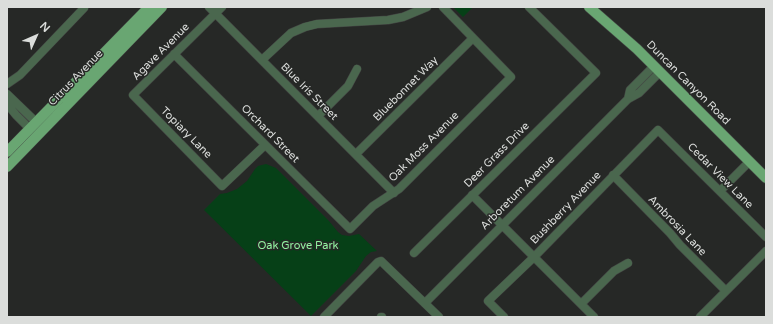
<!DOCTYPE html>
<html>
<head>
<meta charset="utf-8">
<style>
	body { margin:0 }
	#map { position:relative; width:773px; height:324px; overflow:hidden; background:#262826; font-family:"Varela Round",sans-serif }
	canvas { display:block }
	.frame { position:absolute; inset:0; border:8px solid #dbdddb; pointer-events:none }
	.north { position:absolute; left:16px; top:16px; width:40px; height:40px; -webkit-text-stroke:3px #262826; paint-order:stroke; rotate:45deg; font-size:11px; font-weight:700; line-height:16px; text-align:center; color:#dbdddb }
	.north::after { content:''; display:block; margin:auto; width:14px; height:18px; background:#dbdddb; clip-path:polygon(50% 0,100% 100%,50% 72%,0 100%) }
</style>
</head>
<body>
<div id="map">
<canvas width="773" height="324"></canvas>
<div class="frame"></div>
<div class="north">N</div>
</div>
<script>
const g = document.querySelector('canvas').getContext('2d');
g.lineJoin = 'round';
function paint(path, color) {
  g.fillStyle = color;
  g.fill(path, 'evenodd');
}
function toPath(rows) {
  const path = new Path2D();
  for (const r of rows) {
    path.moveTo(r[0], r[1]);
    for (let i = 2; i < r.length; i += 2) path.lineTo(r[i], r[i + 1]);
  }
  return path;
}
function trace(path, color, width, dash) {
  g.strokeStyle = color;
  g.lineWidth = width;
  g.lineCap = dash ? 'butt' : 'round';
  g.setLineDash(dash || []);
  g.stroke(path);
}
function label(font, color, halo, rows, align = 'center') {
  g.font = font + ' "Varela Round",sans-serif';
  g.lineWidth = 3;
  g.setLineDash([]);
  g.textBaseline = 'middle';
  g.strokeStyle = halo;
  g.fillStyle = color;
  for (const [text, x, y, turn = 0] of rows) {
    g.save();
    g.translate(x, y);
    g.rotate((+turn || 0) * Math.PI / 180);
    g.textAlign = isNaN(turn) ? turn : align;
    if (halo) g.strokeText(text, 0, 0);
    g.fillText(text, 0, 0);
    g.restore();
  }
}
const green = toPath([
	[453,7,473,7,463,17],
	[266,164,276,168,329,221,338,232,342,235,349,236,359,234,377,251,371,252,366,256,356,271,311,316,204,210,220,194,227,193,237,189,247,181,255,169,258,166]
]);
const minor = toPath([
	[209,7,394,193],
	[222,7,133,95,222,186,265,145],
	[174,54,350,229,373,206,399,189,511,77,443,7],
	[262,60,291,33,305,27,317,24,388,20,403,17,427,7],
	[7,84,20,75,84,8,83,7],
	[7,94,36,122],
	[628,99,630,90,654,66],
	[7,104,16,115,29,128],
	[318,116,348,86,357,69],
	[356,154,472,39],
	[613,175,670,233,680,245,726,291],
	[720,191,749,162],
	[472,195,594,317],
	[414,253,596,73,529,7],
	[425,303,628,99,639,93,660,72],
	[581,304,614,271,628,263],
	[324,317,378,262,381,261,439,317],
	[381,317,382,317],
	[504,317,488,301,534,257,658,130,766,237],
	[700,317,766,251]
]);
const major = toPath([
	[589,7,637,49,766,178],
	[7,152,149,7],
	[7,167,162,7]
]);
const streetNames = [
	["Agave Avenue",161,52,-45],
	["Citrus Avenue",76,78,-46],
	["Duncan Canyon Road",688,83,45],
	["Bluebonnet Way",406,89,-45],
	["Blue Iris Street",309,92,45],
	["Topiary Lane",186,133,45],
	["Orchard Street",270,134,45],
	["Oak Moss Avenue",424,147,-45],
	["Deer Grass Drive",497,155,-45],
	["Cedar View Lane",720,176,45],
	["Arboretum Avenue",518,193,-45],
	["Bushberry Avenue",566,208,-46],
	["Ambrosia Lane",677,226,46]
];
const parkNames = [
	["Oak Grove Park",298,246]
];
paint(green, '#064017');
trace(minor, '#434543', 9);
trace(major, '#434543', 11);
trace(minor, '#4a674e', 8);
trace(major, '#69a672', 10);
label('11px', '#dbdddb', '#262826', streetNames);
label('11px', '#92f3a1', '#262826', parkNames);
</script>
</body>
</html>
